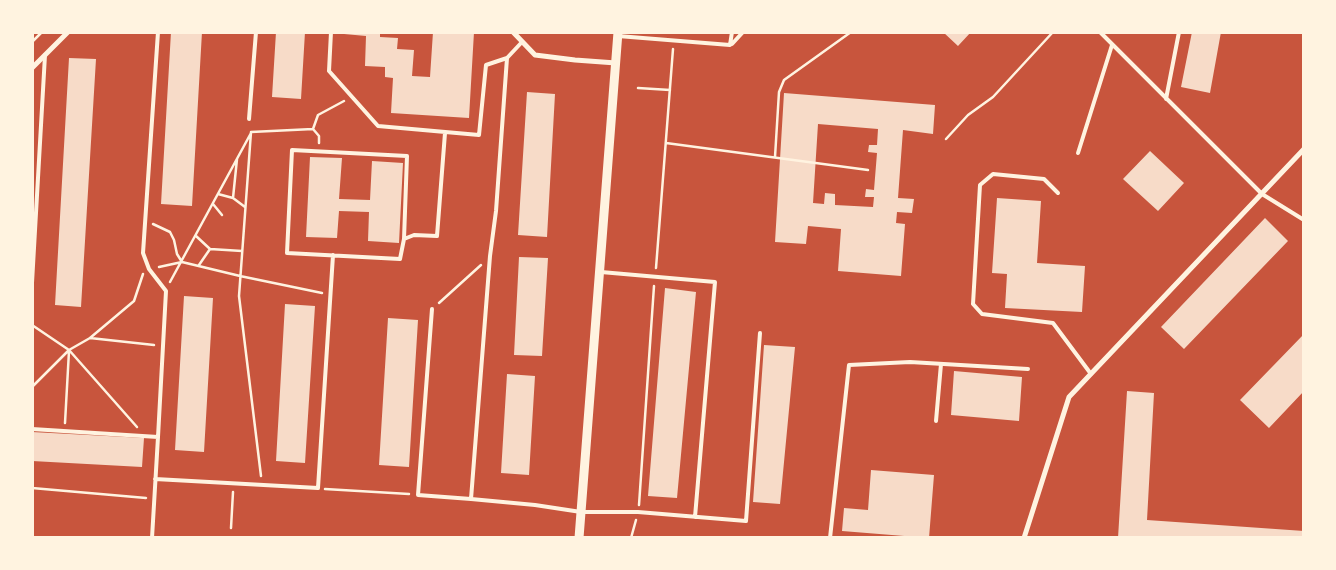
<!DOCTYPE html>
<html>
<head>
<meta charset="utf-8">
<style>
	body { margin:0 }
	#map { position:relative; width:1336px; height:570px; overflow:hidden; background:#c8553d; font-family:"DejaVu Sans",sans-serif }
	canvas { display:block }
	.frame { position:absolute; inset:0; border:34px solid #fff3e0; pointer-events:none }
</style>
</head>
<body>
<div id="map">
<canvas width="1336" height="570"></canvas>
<div class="frame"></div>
</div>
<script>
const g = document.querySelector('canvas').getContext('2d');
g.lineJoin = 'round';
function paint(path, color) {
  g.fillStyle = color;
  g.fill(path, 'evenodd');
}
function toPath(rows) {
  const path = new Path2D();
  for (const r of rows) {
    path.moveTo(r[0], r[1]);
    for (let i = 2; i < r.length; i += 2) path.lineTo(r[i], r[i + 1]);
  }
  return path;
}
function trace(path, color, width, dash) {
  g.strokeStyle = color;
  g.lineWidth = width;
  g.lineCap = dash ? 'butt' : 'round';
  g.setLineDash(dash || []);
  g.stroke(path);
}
const building = toPath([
	[171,32,202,32,192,206,161,204],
	[276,32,305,32,301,99,272,97],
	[344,32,380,32,380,37,398,38,397,49,414,50,412,76,430,77,433,32,474,32,469,118,391,113,393,78,385,77,385,67,365,66,366,36,344,34],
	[943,32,971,32,958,46],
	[1192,32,1221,32,1210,93,1181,87],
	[69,58,96,59,81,307,55,305],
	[527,92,555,94,547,237,518,235],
	[784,93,935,105,933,134,903,130,898,198,914,199,912,213,897,212,896,223,905,224,901,276,838,271,841,229,808,226,806,244,775,242],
	[818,124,878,129,877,145,869,145,868,152,877,153,874,190,866,189,865,197,874,197,873,207,835,205,835,194,825,193,824,204,813,203],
	[1150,151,1184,183,1158,211,1123,179],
	[310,157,342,158,339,199,370,200,372,161,403,163,399,243,368,241,369,212,339,211,337,238,306,237],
	[997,198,1041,201,1037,263,1085,266,1082,312,1005,308,1007,274,992,273],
	[1265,218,1288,241,1184,349,1161,327],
	[519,257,548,258,542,356,514,355],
	[665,288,696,292,677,498,648,496],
	[184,296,213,298,204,452,175,450],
	[285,304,315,306,305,463,276,461],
	[388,318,418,320,409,467,379,465],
	[1304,334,1304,391,1269,428,1240,400],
	[764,345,795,347,780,504,753,502],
	[954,371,1022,377,1019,421,951,415],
	[507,374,535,376,529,475,501,473],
	[1127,391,1154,393,1147,520,1304,531,1304,538,1118,538],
	[32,432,144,438,142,467,32,461],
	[871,470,934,475,929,538,842,531,844,508,868,510]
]);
const path = toPath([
	[32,42,42,32],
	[638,88,670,90],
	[313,129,319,136,319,143],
	[946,139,968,115,993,97,1053,32],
	[666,143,868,170],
	[775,157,779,92,784,80,851,32],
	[237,159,233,198,245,207],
	[218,194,233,198],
	[213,204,222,215],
	[153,224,170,232,174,240,177,254,182,262],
	[196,236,210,249],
	[199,265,210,249,242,251],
	[159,267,182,262,240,276,322,293],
	[656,268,673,49],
	[170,282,251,133],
	[439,303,481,265],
	[32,325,69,350,90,338,134,301,143,274],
	[90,338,154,345],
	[69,350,137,427],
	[32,387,68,351],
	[65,423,69,351],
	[261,476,239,296,251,132,313,129,318,115,344,101],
	[32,488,146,498],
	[325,489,409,494],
	[639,505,654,286],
	[231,528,233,492],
	[631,538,636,520]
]);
const service = toPath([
	[158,32,143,253,149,269,166,291,158,437],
	[331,32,329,71,378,126,479,135,486,65,507,58,522,42],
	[1100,32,1262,194,1304,220],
	[618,36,730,45,732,32],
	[732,44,743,32],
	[507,58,496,211,490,256,471,499,535,505,581,512,638,512,746,521,760,333],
	[1166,99,1179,32],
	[249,119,256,32],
	[1078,153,1112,45],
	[1058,193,1044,179,993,174,980,185,973,304,982,314,1053,323,1091,374],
	[404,239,407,156,292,150,287,253,400,259,404,239,414,235,437,236,445,133],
	[601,272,715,282,695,517],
	[32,283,45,55],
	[432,309,418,495,471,499],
	[936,421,941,364],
	[32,429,158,437,152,538],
	[155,479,318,488,333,255],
	[830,538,849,365,910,362,1028,369]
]);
const minor = toPath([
	[513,32,535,55,575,60,616,63],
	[32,68,68,32],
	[1024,538,1069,397,1304,149]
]);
const tertiary = toPath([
	[579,538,618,32]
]);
paint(building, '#f7dbc8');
trace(path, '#fff3e0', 2.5);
trace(service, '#fff3e0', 4);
trace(minor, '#fff3e0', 5);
trace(tertiary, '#fff3e0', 9);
</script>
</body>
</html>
